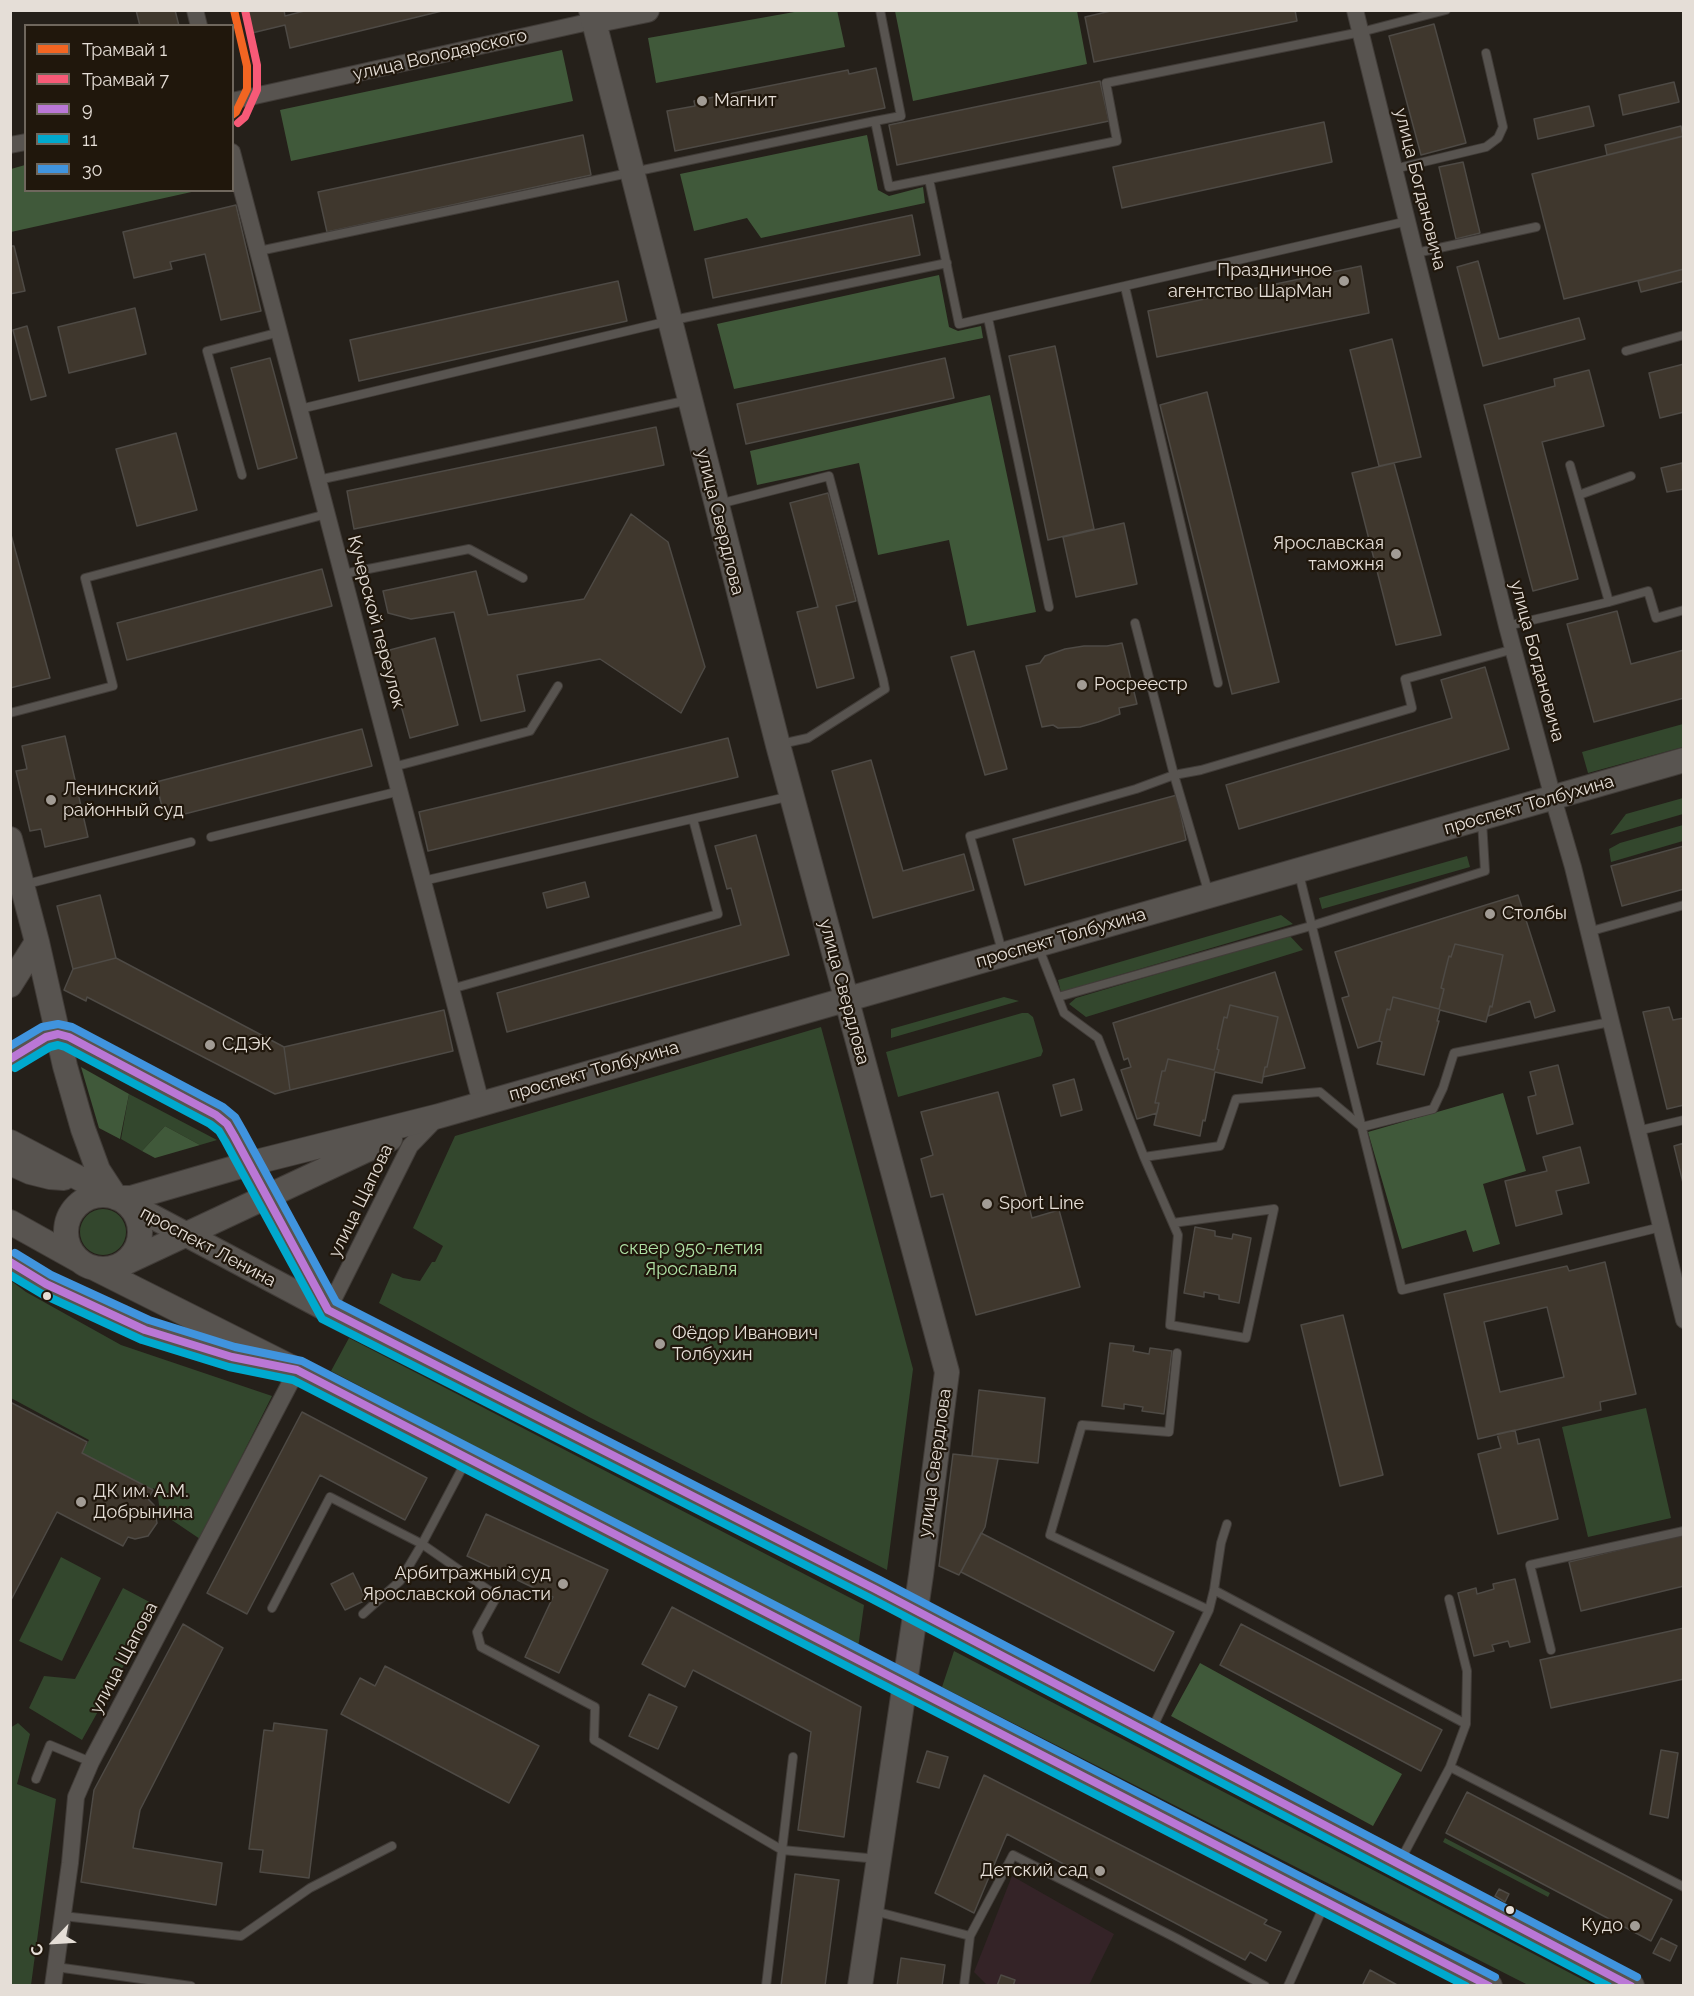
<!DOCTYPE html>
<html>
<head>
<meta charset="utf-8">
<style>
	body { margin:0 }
	#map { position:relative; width:1694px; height:1996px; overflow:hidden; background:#25201a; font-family:Raleway,sans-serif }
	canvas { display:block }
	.frame { position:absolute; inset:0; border:12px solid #e5ded7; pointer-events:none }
	.legend { position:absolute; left:24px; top:24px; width:210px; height:168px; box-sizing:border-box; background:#20170c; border:2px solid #6f675d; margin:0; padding:8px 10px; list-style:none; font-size:18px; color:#e5ded7 }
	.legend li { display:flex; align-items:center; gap:12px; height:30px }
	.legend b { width:30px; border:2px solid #6f675d }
	.north { position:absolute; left:24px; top:1912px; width:60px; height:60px; -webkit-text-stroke:4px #20170c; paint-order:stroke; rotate:245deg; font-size:16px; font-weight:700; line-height:24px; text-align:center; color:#e5ded7 }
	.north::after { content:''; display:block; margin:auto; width:21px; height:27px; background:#e5ded7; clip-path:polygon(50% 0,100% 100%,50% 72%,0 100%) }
</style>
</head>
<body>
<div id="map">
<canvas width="1694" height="1996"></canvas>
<div class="frame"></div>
<ul class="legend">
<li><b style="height:8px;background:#f26522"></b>Трамвай 1</li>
<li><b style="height:8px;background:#f75a77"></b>Трамвай 7</li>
<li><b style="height:8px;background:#ba77d6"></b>9</li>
<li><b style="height:8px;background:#00a9ce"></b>11</li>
<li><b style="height:8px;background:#4094de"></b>30</li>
</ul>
<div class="north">С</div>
</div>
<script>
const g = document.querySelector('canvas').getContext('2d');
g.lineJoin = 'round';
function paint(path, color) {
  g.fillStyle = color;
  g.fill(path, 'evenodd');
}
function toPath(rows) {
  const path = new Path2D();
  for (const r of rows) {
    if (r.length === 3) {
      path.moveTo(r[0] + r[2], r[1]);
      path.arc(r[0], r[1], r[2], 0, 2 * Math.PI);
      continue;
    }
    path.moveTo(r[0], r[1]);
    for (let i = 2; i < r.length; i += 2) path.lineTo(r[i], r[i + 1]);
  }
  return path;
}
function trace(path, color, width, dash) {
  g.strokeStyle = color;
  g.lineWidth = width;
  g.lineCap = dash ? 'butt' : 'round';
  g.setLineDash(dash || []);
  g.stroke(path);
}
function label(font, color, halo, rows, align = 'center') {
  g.font = font + ' Raleway,sans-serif';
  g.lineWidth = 4.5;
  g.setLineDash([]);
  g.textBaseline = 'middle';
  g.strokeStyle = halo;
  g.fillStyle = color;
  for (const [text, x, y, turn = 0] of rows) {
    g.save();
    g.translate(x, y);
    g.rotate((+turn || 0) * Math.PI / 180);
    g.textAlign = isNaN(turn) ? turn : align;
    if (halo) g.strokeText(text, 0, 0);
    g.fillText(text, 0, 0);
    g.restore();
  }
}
const education = toPath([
	[1012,1876,1114,1934,1089,1985,987,1985,974,1972]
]);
const green = toPath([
	[1683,724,1683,747,1588,773,1582,752],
	[1683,798,1683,814,1610,835,1626,814],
	[1683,825,1683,841,1611,862,1609,849,1620,843],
	[1467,856,1470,867,1322,909,1319,898],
	[1281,915,1293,924,1061,992,1058,980],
	[1289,935,1303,950,1086,1017,1069,1004,1076,998],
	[1004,997,1019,1001,891,1038,891,1029],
	[1022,1013,1028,1013,1033,1017,1043,1051,1041,1056,898,1097,886,1052],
	[821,1027,913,1369,887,1570,589,1417,379,1303,392,1273,403,1278,420,1281,432,1262,435,1262,443,1246,413,1228,455,1136],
	[129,1094,217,1140,200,1145,165,1126,142,1151,121,1139],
	[103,1232,23],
	[10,1280,26,1292,121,1345,272,1396,200,1539,160,1512,157,1490,153,1488,153,1490,82,1453,89,1440,11,1398],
	[349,1338,864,1605,858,1648,331,1371],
	[1646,1408,1671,1518,1588,1537,1562,1427],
	[61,1557,101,1578,62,1661,19,1641],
	[123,1588,157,1606,82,1740,29,1708,44,1676,75,1679],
	[954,1651,1593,1985,1528,1985,942,1687],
	[18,1723,30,1734,17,1784,56,1799,31,1985,11,1985,10,1728],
	[1445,1838,1550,1893,1548,1897,1443,1842]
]);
const forest = toPath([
	[837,10,845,47,656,83,648,38,800,11],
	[895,11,1077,11,1087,64,913,101],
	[562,50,573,101,291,161,280,110],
	[867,135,878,190,889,196,923,187,925,203,761,238,747,218,694,231,680,174],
	[25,165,26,190,196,191,11,232,11,169],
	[939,275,949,327,958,331,981,326,983,338,734,389,717,324],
	[990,395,1036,612,967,626,949,540,878,555,859,463,757,485,750,451],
	[81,1067,129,1094,120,1139,99,1128],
	[1503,1093,1526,1171,1483,1184,1500,1244,1473,1252,1466,1230,1402,1249,1368,1132],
	[165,1126,200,1145,155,1158,142,1151],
	[1200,1663,1402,1774,1373,1826,1171,1716]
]);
const building = toPath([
	[136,10,175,10,179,26,140,26,136,10],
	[246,10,284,10,285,16,308,10,446,10,290,48,285,25,252,33,246,10],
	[1115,10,1295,10,1297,21,1094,62,1085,17,1115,10],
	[1434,24,1466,143,1421,155,1389,36,1434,24],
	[876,68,885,108,675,151,667,111,695,106,694,101,848,70,849,74,876,68],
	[1100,81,1109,121,897,165,889,125,1100,81],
	[1674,82,1679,102,1623,115,1619,95,1674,82],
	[1589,106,1594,126,1538,139,1534,119,1589,106],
	[1324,122,1332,162,1122,208,1113,167,1324,122],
	[1681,126,1683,136,1607,155,1605,145,1681,126],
	[583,135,591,175,327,232,318,192,583,135],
	[1684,136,1684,269,1564,299,1532,174,1684,136],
	[1463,162,1480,233,1456,239,1439,167,1463,162],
	[236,205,261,311,221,320,205,254,170,262,172,269,134,278,123,232,236,205],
	[912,215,920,255,713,298,705,259,912,215],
	[10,246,14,246,25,291,10,294,10,246],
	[1478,261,1499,339,1579,318,1585,339,1483,366,1457,267,1478,261],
	[1361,266,1369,313,1157,357,1148,311,1361,266],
	[1684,269,1684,281,1641,292,1638,281,1684,269],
	[618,281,627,321,359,381,350,340,618,281],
	[135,308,146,354,69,373,58,327,135,308],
	[27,326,46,396,31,400,13,330,27,326],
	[1392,339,1421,457,1379,466,1350,350,1392,339],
	[1055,346,1094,529,1048,540,1009,356,1055,346],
	[270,358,297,458,258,469,231,368,270,358],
	[945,358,954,398,746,444,737,404,945,358],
	[1684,364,1684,412,1660,418,1649,373,1684,364],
	[1589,370,1604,426,1542,442,1578,579,1533,591,1484,405,1555,386,1554,379,1589,370],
	[1207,392,1279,682,1232,694,1160,405,1207,392],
	[656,427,664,465,354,529,347,491,656,427],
	[176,433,197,510,137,526,116,449,176,433],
	[1394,463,1441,635,1396,645,1352,473,1394,463],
	[1682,463,1684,489,1667,492,1661,468,1682,463],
	[828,493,856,601,836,606,854,678,817,688,797,612,818,607,790,503,828,493],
	[631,514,668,542,705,667,681,713,600,659,517,675,525,711,481,721,454,612,411,619,388,613,383,591,476,571,488,615,584,599,631,514],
	[1124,523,1137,584,1076,597,1063,537,1124,523],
	[10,531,50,678,10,688,10,531],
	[322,569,332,606,127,660,117,623,322,569],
	[1617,611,1631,664,1684,650,1684,698,1594,722,1567,624,1617,611],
	[435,638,458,725,410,738,386,651,435,638],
	[1122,643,1137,704,1119,708,1120,714,1098,722,1080,727,1058,728,1053,725,1042,727,1026,666,1040,663,1045,656,1065,649,1084,646,1107,646,1122,643],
	[974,651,1007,769,985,775,951,657,974,651],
	[1485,667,1509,749,1239,829,1226,785,1452,718,1441,680,1485,667],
	[362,729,372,766,165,819,156,782,362,729],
	[65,736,88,837,45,847,41,829,30,831,16,771,27,769,22,746,65,736],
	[728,738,738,777,428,851,419,812,728,738],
	[871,760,903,871,964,854,974,890,873,918,832,771,871,760],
	[1177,795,1186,840,1025,885,1013,839,1177,795],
	[756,835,789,955,507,1032,497,993,741,925,731,888,727,889,715,846,756,835],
	[1684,846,1684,889,1622,906,1611,866,1684,846],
	[585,882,589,897,547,908,543,893,585,882],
	[100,895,116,958,73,969,57,906,100,895],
	[1518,895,1555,1011,1535,1018,1530,1001,1488,1016,1490,1006,1492,1007,1503,955,1455,944,1451,957,1449,956,1441,988,1444,989,1439,1009,1393,997,1390,1010,1387,1009,1379,1041,1358,1048,1342,998,1349,996,1335,952,1518,895],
	[1455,944,1503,955,1492,1007,1490,1006,1486,1022,1440,1010,1437,1021,1439,1021,1424,1075,1377,1064,1382,1042,1379,1041,1387,1009,1390,1010,1393,997,1439,1009,1444,989,1441,988,1449,956,1451,957,1455,944],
	[116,958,284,1047,290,1090,275,1094,87,997,86,1001,64,990,73,969,116,958],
	[1275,972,1305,1068,1263,1077,1265,1067,1267,1067,1278,1017,1230,1005,1227,1018,1224,1017,1217,1049,1219,1050,1214,1070,1168,1059,1165,1071,1162,1071,1155,1103,1159,1103,1157,1113,1137,1119,1121,1070,1131,1067,1128,1058,1124,1060,1113,1023,1275,972],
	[1230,1005,1278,1017,1267,1067,1265,1067,1262,1083,1215,1072,1205,1121,1203,1120,1200,1136,1154,1125,1159,1103,1155,1103,1162,1071,1165,1071,1168,1059,1214,1070,1219,1050,1217,1049,1224,1017,1227,1018,1230,1005],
	[1669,1007,1673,1020,1684,1018,1684,1105,1667,1109,1643,1012,1669,1007],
	[444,1010,453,1051,290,1090,284,1047,444,1010],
	[1558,1065,1573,1124,1537,1134,1528,1097,1536,1095,1530,1072,1558,1065],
	[1074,1079,1082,1110,1061,1116,1053,1085,1074,1079],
	[998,1092,1032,1218,1059,1210,1080,1287,976,1315,943,1194,931,1197,921,1159,933,1155,921,1112,998,1092],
	[1684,1143,1684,1187,1674,1146,1684,1143],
	[1580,1147,1589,1183,1556,1191,1562,1214,1516,1226,1505,1181,1547,1171,1543,1157,1580,1147],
	[1195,1227,1215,1231,1215,1236,1232,1239,1233,1234,1251,1238,1239,1303,1219,1299,1219,1295,1204,1292,1204,1297,1184,1293,1195,1227],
	[1605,1262,1636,1394,1600,1402,1601,1410,1478,1439,1444,1294,1567,1266,1569,1271,1605,1262],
	[1547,1307,1564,1377,1500,1392,1484,1322,1547,1307],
	[1343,1315,1383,1475,1340,1486,1301,1325,1343,1315],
	[1110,1343,1134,1346,1133,1351,1149,1354,1150,1348,1172,1351,1164,1414,1142,1411,1143,1407,1124,1404,1124,1409,1102,1406,1110,1343],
	[979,1390,1045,1398,1038,1463,972,1456,979,1390],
	[10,1402,87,1442,82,1453,153,1490,148,1499,154,1505,157,1523,148,1536,135,1539,128,1537,123,1546,57,1512,10,1602,10,1402],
	[302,1412,427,1478,405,1520,320,1475,247,1614,207,1593,302,1412],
	[1515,1430,1518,1444,1539,1439,1558,1519,1498,1534,1478,1454,1501,1448,1497,1434,1515,1430],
	[953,1454,998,1459,985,1527,959,1575,939,1566,953,1454],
	[486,1514,608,1570,559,1673,525,1657,553,1597,467,1556,486,1514],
	[981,1533,1174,1632,1154,1671,961,1572,981,1533],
	[1683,1534,1684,1586,1581,1611,1569,1562,1683,1534],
	[353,1573,366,1600,345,1610,331,1584,353,1573],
	[1515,1579,1530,1642,1510,1647,1508,1641,1492,1645,1494,1651,1474,1656,1458,1593,1476,1588,1477,1594,1494,1589,1493,1584,1515,1579],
	[672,1607,861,1707,844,1837,798,1830,811,1732,693,1670,685,1687,642,1664,672,1607],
	[183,1624,223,1648,140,1810,133,1848,222,1863,216,1905,81,1882,94,1790,183,1624],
	[1241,1624,1442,1730,1421,1771,1220,1665,1241,1624],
	[1684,1628,1684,1679,1551,1708,1540,1660,1684,1628],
	[385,1666,539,1746,509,1803,341,1714,360,1678,375,1686,385,1666],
	[649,1694,677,1707,658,1749,629,1736,649,1694],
	[274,1723,327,1730,309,1878,260,1872,263,1850,249,1849,264,1730,273,1731,274,1723],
	[1661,1750,1678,1753,1668,1818,1650,1814,1661,1750],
	[927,1751,948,1757,939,1788,917,1782,927,1751],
	[984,1775,1267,1920,1264,1924,1281,1932,1266,1961,1250,1952,1245,1960,1007,1834,974,1913,935,1893,984,1775],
	[1467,1792,1672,1900,1651,1941,1446,1833,1467,1792],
	[795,1874,839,1880,825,1986,781,1986,795,1874],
	[1499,1889,1509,1894,1505,1902,1495,1896,1499,1889],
	[1661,1938,1677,1946,1670,1961,1653,1953,1661,1938],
	[901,1958,945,1965,942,1986,897,1986,901,1958],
	[1370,1970,1399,1986,1362,1986,1370,1970],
	[1001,1975,1015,1980,1013,1986,997,1986,1001,1975]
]);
const lane = toPath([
	[875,121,901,116,880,10],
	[1394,169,1486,147,1498,138,1503,127,1486,53],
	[1408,221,959,324,929,179,1117,141,1106,83,1361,32,1446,10],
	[259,251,875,121,889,187,929,179],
	[1416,253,1536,227],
	[1125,287,1218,683],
	[988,318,1049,607],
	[1626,351,1684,335],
	[300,409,669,321,947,263],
	[242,475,207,351,280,332],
	[318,480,689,400],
	[1579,495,1631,476],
	[719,504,829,476,883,679,885,689,808,738,781,744],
	[343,574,469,549,523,578],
	[1609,602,1648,591,1656,618,1684,610],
	[1135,623,1174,775,1209,894],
	[1507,626,1609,602,1570,465],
	[10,713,113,686,85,578,319,516,326,511],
	[393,767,530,731,558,686],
	[211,837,400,791],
	[1299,874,1402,1290,1661,1227],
	[423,881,791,796],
	[23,885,191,842],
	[1588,932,1684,905],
	[1038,946,1064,1013,1098,1038,1144,1157,1178,1235,1170,1325,1246,1338,1274,1209,1173,1223],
	[1002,951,970,836,1136,789,1174,775,1201,770,1412,708,1405,679,1514,649],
	[451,989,718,914,693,819],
	[1058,997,1311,926,1485,871,1482,821],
	[1637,1131,1684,1120],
	[1144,1157,1220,1146,1236,1099,1320,1092,1362,1127,1433,1109,1443,1088,1454,1053,1610,1022],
	[1177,1353,1169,1432,1082,1425,1050,1535,1209,1610],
	[1214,1590,1221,1543,1227,1524],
	[1449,1599,1467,1671,1466,1724],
	[272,1608,330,1497,422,1544,467,1459],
	[363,1614,400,1581,422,1544,497,1596,477,1632,481,1647,595,1707,594,1740,782,1850,878,1859],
	[1551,1650,1530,1565,1684,1531],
	[1151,1731,1209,1610,1214,1590,1466,1724,1450,1767],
	[36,1779,50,1745,91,1762],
	[1399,1863,1450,1767,1684,1887],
	[874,1911,970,1936,1013,1855,1176,1938,1265,1986],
	[63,1916,241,1936,310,1888,392,1846],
	[56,1967,191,1986],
	[766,1986,793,1757],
	[964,1986,970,1936],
	[1288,1986,1326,1901]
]);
const street = toPath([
	[195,10,199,26],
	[1355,10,1507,626,1553,798,1573,867,1684,1320],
	[232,101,593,21],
	[10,145,26,142],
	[232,152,481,1103],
	[328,1310,410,1146,438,1117],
	[53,1986,70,1863,76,1797,91,1762,297,1370]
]);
const secondary = toPath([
	[591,10,778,745,947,1372,921,1575,860,1986],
	[593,21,647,10],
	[10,839,37,942,65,1066,83,1129,98,1170,115,1196],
	[10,985,37,942],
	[10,1059,46,1037,58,1034,69,1037,216,1115,227,1124,234,1136,328,1310],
	[10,1142,117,1198,131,1198,248,1164,439,1116,1684,760],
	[10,1163,30,1172,50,1177,64,1178],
	[103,1232,37],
	[127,1203,328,1310,875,1589,1632,1986],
	[10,1222,80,1261],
	[10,1262,46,1284,145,1330,232,1357,265,1364],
	[123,1264,390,1139],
	[94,1268,297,1370,904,1685,1326,1900,1490,1986]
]);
const bus1 = toPath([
	[10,1059,46,1037,58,1034,69,1037,216,1115,227,1124,234,1136,328,1310,875,1589,1631,1986],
	[10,1262,46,1284,145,1330,232,1357,297,1370,1489,1986]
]);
const bus2 = toPath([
	[15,1068,50,1047,58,1045,65,1047,210,1124,219,1131,225,1141,322,1319,870,1598,1608,1986],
	[10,1275,42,1294,142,1340,229,1367,293,1380,1466,1986]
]);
const bus3 = toPath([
	[10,1046,42,1027,58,1024,72,1027,223,1107,235,1117,243,1131,336,1302,880,1580,1637,1977],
	[15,1253,51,1275,149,1320,235,1347,302,1361,1495,1977]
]);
const tram1 = toPath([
	[232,115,236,112,247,89,247,66,234,10]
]);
const tram2 = toPath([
	[238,123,245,117,257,90,257,65,245,10]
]);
const markers = [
	[702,101,6,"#a29c95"],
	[1344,281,6,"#a29c95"],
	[1396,554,6,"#a29c95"],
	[1082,685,6,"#a29c95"],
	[51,800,6,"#a29c95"],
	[1490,914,6,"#a29c95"],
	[210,1045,6,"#a29c95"],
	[987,1204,6,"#a29c95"],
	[47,1296,5,"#e5ded7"],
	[660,1344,6,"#a29c95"],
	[81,1502,6,"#a29c95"],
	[563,1584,6,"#a29c95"],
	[1100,1871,6,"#a29c95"],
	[1510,1910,5,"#e5ded7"],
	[1635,1926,6,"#a29c95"]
];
const streetNames = [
	["улица Володарского",440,55,-13],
	["улица Богдановича",1420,189,76],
	["улица Свердлова",720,522,76],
	["Кучерской переулок",376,622,75],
	["улица Богдановича",1537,661,75],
	["проспект Толбухина",1529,805,-16],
	["проспект Толбухина",1061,938,-16],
	["улица Свердлова",844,992,75],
	["проспект Толбухина",594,1071,-16],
	["улица Щапова",361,1201,-64],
	["проспект Ленина",208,1247,28],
	["улица Свердлова",935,1463,-82],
	["улица Щапова",124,1658,-62]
];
const poiNames = [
	["Магнит",714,101],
	["Праздничное",1332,271,"right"],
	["агентство ШарМан",1332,292,"right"],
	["Ярославская",1384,544,"right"],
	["таможня",1384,565,"right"],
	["Росреестр",1094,685],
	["Ленинский",63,790],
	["районный суд",63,811],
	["Столбы",1502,914],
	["СДЭК",222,1045],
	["Sport Line",999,1204],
	["Фёдор Иванович",672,1334],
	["Толбухин",672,1355],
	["ДК им. А.М.",93,1492],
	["Добрынина",93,1513],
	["Арбитражный суд",551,1574,"right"],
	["Ярославской области",551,1595,"right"],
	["Детский сад",1088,1871,"right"],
	["Кудо",1623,1926,"right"]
];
const parkNames = [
	["сквер 950-летия",691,1249],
	["Ярославля",691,1270]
];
paint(education, '#342327');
paint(green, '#33472d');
paint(forest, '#40593a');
paint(building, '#3f372d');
trace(building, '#4e4a45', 1.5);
trace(lane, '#413c38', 10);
trace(street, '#413c38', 18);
trace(secondary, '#413c38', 26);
trace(lane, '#585450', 8);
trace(street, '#585450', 16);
trace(secondary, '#585450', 24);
trace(bus1, '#ba77d6', 8);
trace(bus2, '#00a9ce', 8);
trace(bus3, '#4094de', 8);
trace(tram1, '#f26522', 8);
trace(tram2, '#f75a77', 8);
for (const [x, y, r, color] of markers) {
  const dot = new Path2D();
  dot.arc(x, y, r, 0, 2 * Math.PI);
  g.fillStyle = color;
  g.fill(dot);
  trace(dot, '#20170c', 2);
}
label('18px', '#e5ded7', '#20170c', streetNames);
label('18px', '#e5ded7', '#20170c', poiNames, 'left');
label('18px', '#aee0a4', '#20170c', parkNames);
</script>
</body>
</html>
